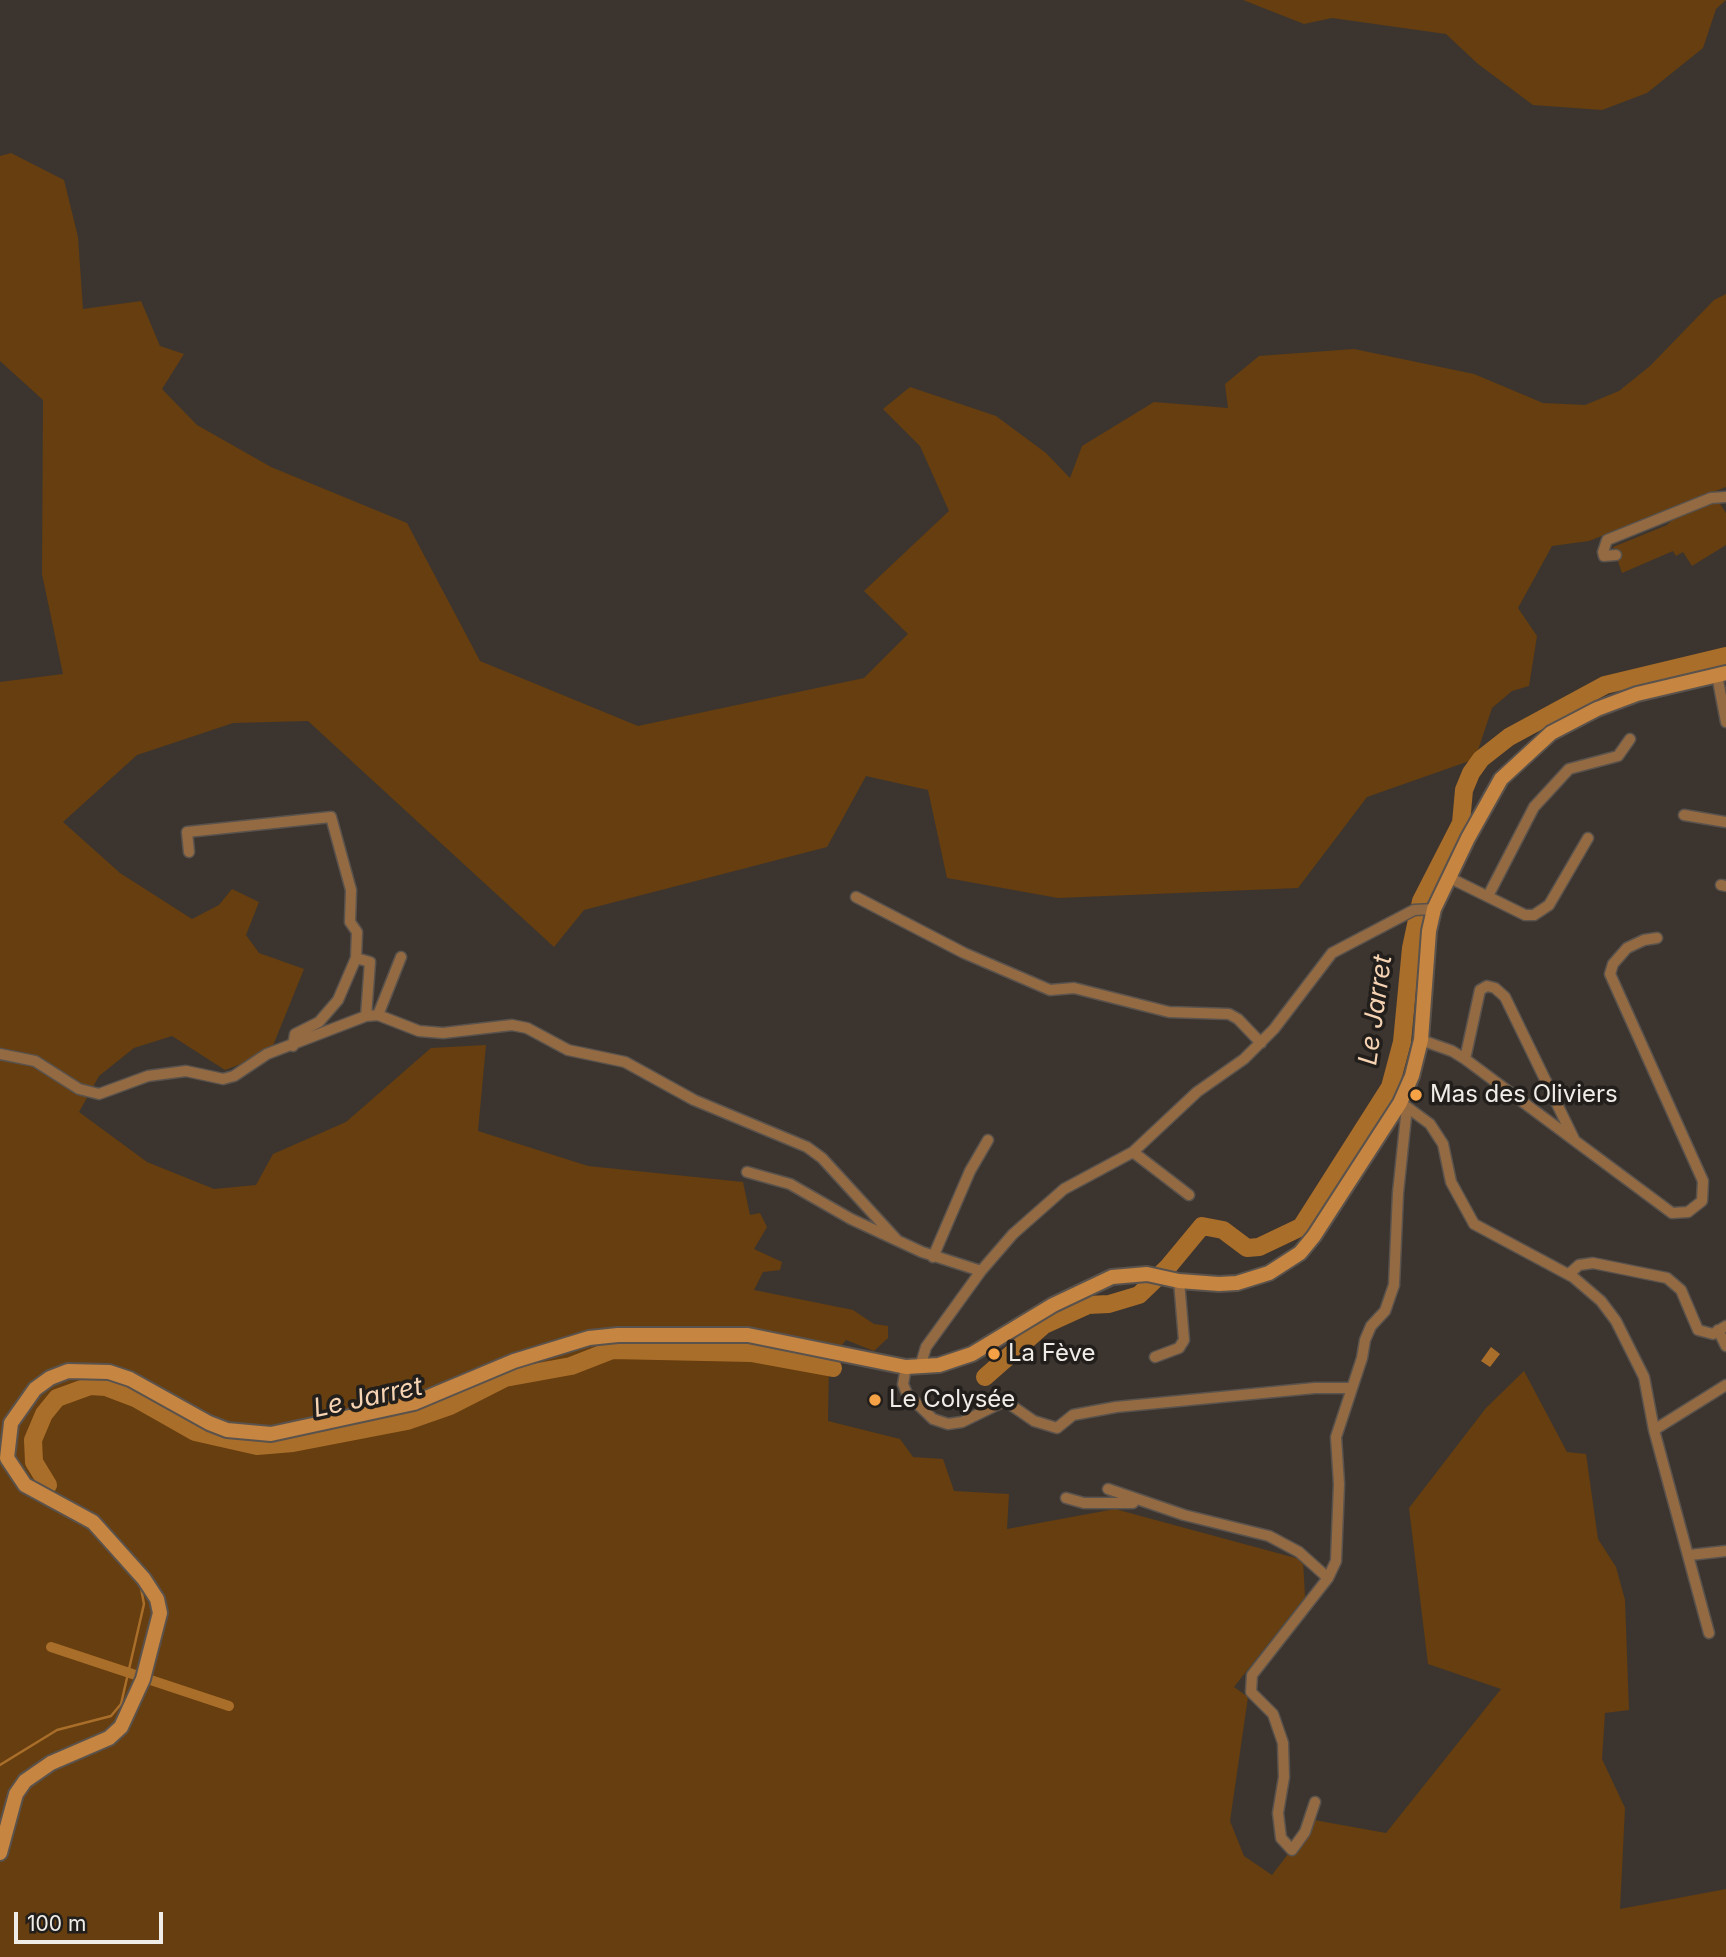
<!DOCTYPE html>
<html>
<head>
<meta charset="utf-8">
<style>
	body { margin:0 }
	#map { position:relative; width:1726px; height:1957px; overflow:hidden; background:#3c352f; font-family:Inter,sans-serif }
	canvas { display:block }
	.scale { position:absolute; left:14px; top:1912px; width:149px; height:32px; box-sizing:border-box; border:4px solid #f0ece8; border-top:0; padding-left:9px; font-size:21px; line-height:24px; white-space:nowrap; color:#f0ece8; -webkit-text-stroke:5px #211e1b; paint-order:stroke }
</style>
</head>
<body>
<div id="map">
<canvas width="1726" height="1957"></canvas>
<div class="scale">100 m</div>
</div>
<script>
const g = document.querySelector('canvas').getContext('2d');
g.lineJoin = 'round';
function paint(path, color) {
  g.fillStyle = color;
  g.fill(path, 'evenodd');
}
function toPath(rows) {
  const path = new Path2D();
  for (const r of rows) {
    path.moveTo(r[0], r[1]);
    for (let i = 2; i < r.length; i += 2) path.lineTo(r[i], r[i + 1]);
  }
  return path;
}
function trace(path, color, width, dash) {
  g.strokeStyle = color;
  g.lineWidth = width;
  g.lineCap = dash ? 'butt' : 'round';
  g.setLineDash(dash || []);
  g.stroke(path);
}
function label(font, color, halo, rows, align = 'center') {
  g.font = font + ' Inter,sans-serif';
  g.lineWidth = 7;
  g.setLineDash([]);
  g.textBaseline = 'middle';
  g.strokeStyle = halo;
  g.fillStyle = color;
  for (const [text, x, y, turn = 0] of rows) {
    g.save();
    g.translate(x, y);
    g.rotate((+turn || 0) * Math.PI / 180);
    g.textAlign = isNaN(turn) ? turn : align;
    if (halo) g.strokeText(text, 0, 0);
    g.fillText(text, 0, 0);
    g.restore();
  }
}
const green = toPath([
	[1243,0,1726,0,1716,9,1703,48,1647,93,1602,110,1533,105,1478,64,1446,34,1332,18,1304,24],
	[11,153,64,180,78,237,83,309,141,301,160,346,184,354,162,389,197,425,271,467,407,523,480,661,638,726,864,678,908,634,864,591,949,511,920,446,883,409,910,387,996,416,1046,453,1070,478,1082,446,1154,402,1228,408,1225,384,1259,356,1354,349,1474,374,1543,403,1585,405,1619,391,1650,366,1714,300,1726,294,1726,487,1589,541,1552,546,1518,608,1537,636,1529,686,1512,691,1492,708,1475,759,1367,797,1298,888,1058,898,947,878,928,790,866,776,827,847,584,910,554,947,308,721,233,723,137,755,63,822,120,873,192,919,219,905,232,889,259,902,246,935,259,953,304,969,270,1053,225,1070,172,1036,134,1048,99,1076,79,1112,147,1162,214,1189,256,1185,273,1154,346,1122,431,1048,486,1045,478,1131,588,1166,743,1182,750,1215,760,1213,767,1227,754,1249,782,1262,780,1270,763,1272,754,1290,853,1310,874,1324,888,1326,888,1338,874,1351,846,1340,829,1362,828,1421,900,1439,913,1457,943,1459,954,1491,1009,1494,1007,1529,1115,1509,1303,1560,1305,1597,1234,1687,1248,1697,1230,1821,1244,1856,1272,1875,1314,1820,1386,1833,1501,1689,1428,1664,1409,1508,1486,1408,1524,1371,1567,1452,1586,1454,1598,1539,1616,1567,1625,1600,1629,1710,1605,1713,1602,1759,1625,1808,1620,1909,1726,1889,1726,1957,0,1957,0,682,63,674,42,574,43,400,0,361,0,156],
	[1713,500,1718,501,1726,513,1726,545,1692,566,1683,552,1676,556,1673,551,1622,573,1613,547,1667,525,1676,516]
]);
const water = toPath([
	[1491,1347,1500,1354,1490,1367,1481,1361]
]);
const stream = toPath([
	[0,1765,57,1730,111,1716,121,1704,144,1604,141,1588,135,1579]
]);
const canal = toPath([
	[51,1647,229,1706]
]);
const river = toPath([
	[985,1377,1044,1325,1088,1305,1109,1304,1139,1295,1168,1267,1202,1226,1223,1230,1247,1248,1259,1247,1301,1227,1390,1087,1402,1042,1411,948,1421,901,1461,823,1464,790,1471,773,1481,759,1509,737,1605,685,1726,656],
	[48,1485,34,1462,33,1440,44,1414,57,1398,90,1386,106,1387,135,1398,195,1432,257,1446,293,1443,407,1421,450,1406,505,1378,571,1366,612,1350,751,1353,833,1368]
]);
const street = toPath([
	[1616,555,1604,556,1603,552,1607,540,1711,498,1726,497],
	[1717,675,1726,722],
	[1684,815,1726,822],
	[189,852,187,832,331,817,351,890,350,922,357,932,356,958],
	[1448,877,1525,915,1534,915,1549,905,1588,838],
	[1721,885,1726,886],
	[1488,896,1534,807,1569,769,1618,756,1630,739],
	[856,897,964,953,1050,990,1074,988,1169,1012,1229,1014,1238,1019,1261,1043],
	[378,1015,401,957],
	[1421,1040,1452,1051,1465,1059,1672,1213,1688,1212,1702,1201,1703,1181,1610,974,1613,964,1627,948,1644,940,1657,938],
	[293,1046,295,1034,319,1022,338,1000,356,958,370,962,366,1016],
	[0,1054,35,1061,79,1089,99,1094,148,1076,186,1071,223,1079,234,1076,267,1054,366,1016,378,1015,419,1031,443,1033,512,1025,527,1028,568,1050,625,1062,694,1100,807,1147,822,1158,897,1240],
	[1465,1059,1480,990,1487,986,1495,988,1505,997,1574,1139],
	[1407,1107,1430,1124,1443,1144,1451,1182,1474,1224,1573,1277,1601,1301,1616,1321,1644,1377,1654,1430,1709,1633],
	[1133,1152,1189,1195],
	[747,1172,790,1184,851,1219,922,1252,981,1271],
	[933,1257,970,1171,988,1140],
	[1569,1274,1579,1265,1593,1263,1667,1278,1681,1290,1698,1330,1713,1334,1726,1326],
	[1718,1330,1726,1346],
	[1155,1357,1179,1348,1184,1340,1179,1281],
	[906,1367,903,1384,907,1394,933,1419,948,1424,962,1422,1005,1401,1034,1421,1057,1428,1073,1415,1116,1407,1315,1388,1352,1388],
	[920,1367,926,1347,981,1271,1013,1234,1064,1189,1133,1152,1197,1092,1244,1059,1274,1029,1332,953,1414,910,1434,909],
	[1654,1430,1726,1385],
	[1108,1489,1184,1515,1269,1536,1299,1552,1328,1578],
	[1066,1498,1084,1503,1133,1503],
	[1690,1555,1726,1551],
	[1315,1802,1305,1832,1292,1850,1281,1838,1278,1813,1284,1777,1283,1743,1273,1714,1251,1692,1252,1675,1328,1578,1336,1561,1339,1484,1336,1437,1362,1358,1365,1340,1371,1326,1385,1311,1394,1285,1398,1193,1407,1107,1400,1103]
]);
const secondary = toPath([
	[0,1853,16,1794,25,1781,51,1763,109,1738,121,1727,143,1679,160,1613,157,1599,144,1579,93,1522,25,1485,7,1458,11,1423,35,1389,50,1378,68,1371,109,1372,130,1379,209,1423,227,1430,271,1434,414,1403,514,1361,589,1338,618,1335,748,1335,906,1367,939,1365,972,1354,1053,1305,1112,1277,1147,1274,1179,1281,1219,1284,1237,1283,1269,1273,1300,1253,1314,1236,1400,1103,1412,1076,1421,1040,1429,931,1434,909,1468,838,1501,779,1551,733,1597,709,1637,694,1726,673]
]);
const markers = [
	[1416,1095,7,"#f5a246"],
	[994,1354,7,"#f5a246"],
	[875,1400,7,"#f5a246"]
];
const poiNames = [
	["Mas des Oliviers",1430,1095],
	["La Fève",1008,1354],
	["Le Colysée",889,1400]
];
const waterNames = [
	["Le Jarret",1376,1010,-82],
	["Le Jarret",368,1398,-12]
];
paint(green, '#663e0f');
paint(water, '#aa6e2b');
trace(stream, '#aa6e2b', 2.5);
trace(canal, '#aa6e2b', 10);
trace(river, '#aa6e2b', 18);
trace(street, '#59524d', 13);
trace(secondary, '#59524d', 18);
trace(street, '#936a41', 10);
trace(secondary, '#c68540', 14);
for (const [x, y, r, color] of markers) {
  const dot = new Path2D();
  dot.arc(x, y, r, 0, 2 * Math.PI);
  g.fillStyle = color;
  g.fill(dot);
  trace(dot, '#211e1b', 2.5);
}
label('24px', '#f0ece8', '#211e1b', poiNames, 'left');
label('italic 26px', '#f5d3b3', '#211e1b', waterNames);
</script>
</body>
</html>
